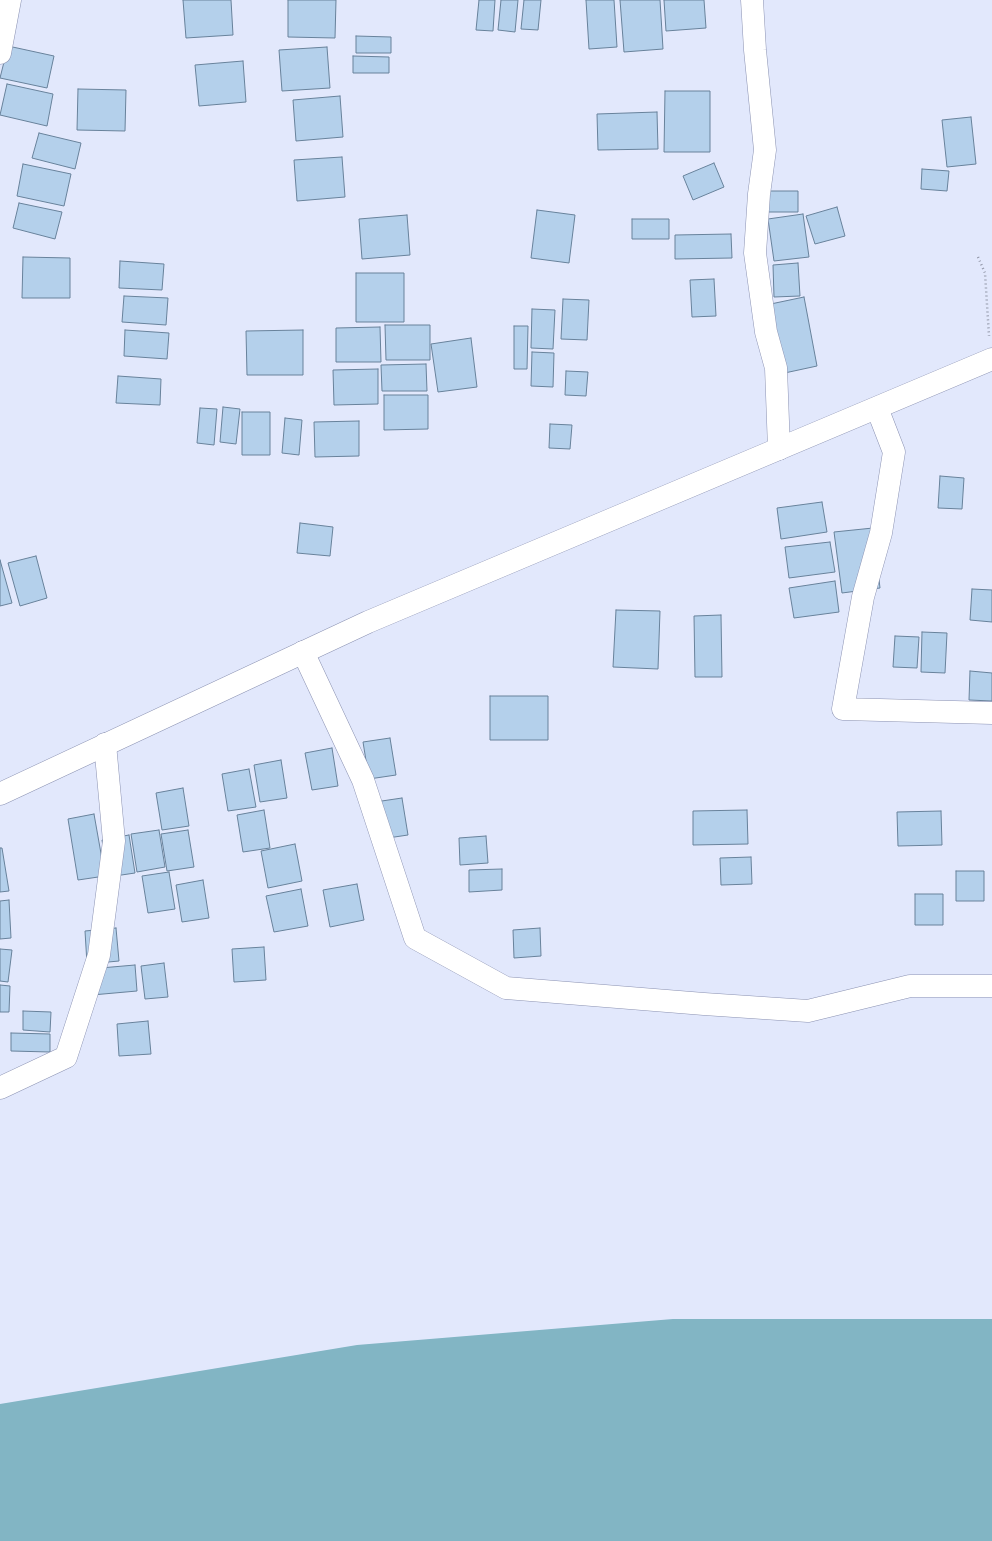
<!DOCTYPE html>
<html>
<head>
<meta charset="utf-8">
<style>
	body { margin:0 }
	canvas { display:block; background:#e2e8fc }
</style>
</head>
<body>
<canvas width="992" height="1541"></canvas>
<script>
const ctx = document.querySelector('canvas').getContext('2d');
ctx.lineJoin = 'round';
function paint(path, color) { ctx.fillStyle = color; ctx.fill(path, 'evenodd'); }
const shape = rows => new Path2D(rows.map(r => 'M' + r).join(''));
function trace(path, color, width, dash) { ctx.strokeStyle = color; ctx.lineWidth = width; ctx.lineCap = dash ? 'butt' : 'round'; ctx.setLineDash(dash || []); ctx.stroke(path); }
paint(shape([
	[673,1319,992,1319,992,1541,0,1541,0,1404,357,1345]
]), '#82b5c4');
const building = shape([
	[183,0,231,0,233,35,186,38,183,0],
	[288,0,336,0,335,38,288,37,288,0],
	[479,0,495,0,493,31,476,30,479,0],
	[501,0,518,0,515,32,498,30,501,0],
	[524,0,541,0,538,30,521,29,524,0],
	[586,0,614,0,617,47,589,49,586,0],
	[620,0,660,0,663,49,624,52,620,0],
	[664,0,704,0,706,28,666,31,664,0],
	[356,36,391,37,391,53,356,53,356,36],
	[8,46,54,56,47,88,0,78,8,46],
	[327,47,330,88,282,91,279,50,327,47],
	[353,56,389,57,389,73,353,73,353,56],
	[243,61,246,102,199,106,195,65,243,61],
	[7,84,53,94,47,126,0,115,7,84],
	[78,89,126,90,125,131,77,130,78,89],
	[665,91,710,91,710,152,664,152,665,91],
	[340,96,343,137,296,141,293,100,340,96],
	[657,112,658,149,598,150,597,114,657,112],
	[971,117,976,164,947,167,942,120,971,117],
	[39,133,81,143,75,169,32,158,39,133],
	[342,157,345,197,297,201,294,160,342,157],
	[714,163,724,187,693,200,683,176,714,163],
	[23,164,71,174,64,206,17,196,23,164],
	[922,169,949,171,947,191,921,189,922,169],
	[764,191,798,191,798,212,764,212,764,191],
	[19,203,62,212,55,239,13,228,19,203],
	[837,207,845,236,815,244,806,216,837,207],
	[537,210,575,215,569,263,531,258,537,210],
	[803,214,809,257,774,261,768,219,803,214],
	[407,215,410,255,362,259,359,219,407,215],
	[632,219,669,219,669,239,632,239,632,219],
	[731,234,732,258,675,259,675,235,731,234],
	[23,257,70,258,70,298,22,298,23,257],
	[120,261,164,264,162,290,119,288,120,261],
	[798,263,800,296,774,297,773,265,798,263],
	[356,273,404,273,404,322,356,322,356,273],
	[714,279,716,316,692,317,690,280,714,279],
	[124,296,168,298,166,325,122,322,124,296],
	[804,297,817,366,780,374,766,305,804,297],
	[563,299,589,300,587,340,561,339,563,299],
	[532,309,555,310,553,349,531,348,532,309],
	[385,325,430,325,430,360,386,360,385,325],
	[514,326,528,326,527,369,514,369,514,326],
	[380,327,381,362,336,362,336,328,380,327],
	[125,330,169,333,167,359,124,356,125,330],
	[303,330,303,375,247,375,246,331,303,330],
	[471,338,477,387,438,392,431,344,471,338],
	[532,352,554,353,553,387,531,386,532,352],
	[426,364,427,391,382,391,381,365,426,364],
	[378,369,378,404,334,405,333,370,378,369],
	[566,371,588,372,586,396,565,395,566,371],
	[118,376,161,379,160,405,116,403,118,376],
	[384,395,428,395,428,429,384,430,384,395],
	[223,407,240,409,236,444,220,442,223,407],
	[200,408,217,409,214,445,197,443,200,408],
	[242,412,270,412,270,455,242,455,242,412],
	[285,418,302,420,299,455,282,453,285,418],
	[359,421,359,456,315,457,314,422,359,421],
	[550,424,572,425,570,449,549,448,550,424],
	[940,476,964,478,962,509,938,508,940,476],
	[822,502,827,532,781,539,777,508,822,502],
	[300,523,333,527,330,556,297,553,300,523],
	[873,528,880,588,842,593,834,532,873,528],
	[830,542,835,572,789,578,785,547,830,542],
	[36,556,47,598,20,606,8,563,36,556],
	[0,560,12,603,0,606,0,560],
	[835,581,839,612,794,618,789,588,835,581],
	[972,589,992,590,992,622,970,620,972,589],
	[616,610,660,611,658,669,613,667,616,610],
	[721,615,722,677,695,677,694,616,721,615],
	[922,632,947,633,945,673,921,672,922,632],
	[895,636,919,637,917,668,893,667,895,636],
	[970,671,992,673,992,701,969,700,970,671],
	[490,696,548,696,548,740,490,740,490,696],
	[390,738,396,775,369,779,363,742,390,738],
	[332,748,338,786,312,790,305,753,332,748],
	[281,760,287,798,260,802,254,765,281,760],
	[249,769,256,807,228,811,222,774,249,769],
	[183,788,189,826,162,830,156,793,183,788],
	[402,798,408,835,381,839,375,802,402,798],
	[264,810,270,848,243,852,237,815,264,810],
	[747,810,748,844,693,845,693,811,747,810],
	[941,811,942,845,898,846,897,812,941,811],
	[94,814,105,876,78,880,68,819,94,814],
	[159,830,165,867,137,872,131,834,159,830],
	[188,830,194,867,167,871,161,834,188,830],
	[129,835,135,873,108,877,102,840,129,835],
	[486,836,488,863,460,865,459,838,486,836],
	[295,844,302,881,268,888,261,851,295,844],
	[0,848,2,848,9,891,0,892,0,848],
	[751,857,752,884,721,885,720,858,751,857],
	[502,869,502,890,469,892,469,870,502,869],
	[956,871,984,871,984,901,956,901,956,871],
	[169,872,175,909,148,913,142,876,169,872],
	[203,880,209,918,182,922,176,885,203,880],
	[357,884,364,920,330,927,323,890,357,884],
	[301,889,308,926,274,932,266,896,301,889],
	[915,894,943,894,943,925,915,925,915,894],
	[9,900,11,938,0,939,0,901,9,900],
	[116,928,119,961,87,964,85,931,116,928],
	[540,928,541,956,514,958,513,930,540,928],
	[264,947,266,980,234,982,232,949,264,947],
	[0,949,12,950,8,982,0,981,0,949],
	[164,963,168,997,145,999,141,966,164,963],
	[135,965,137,991,92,995,89,969,135,965],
	[0,985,10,986,9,1012,0,1012,0,985],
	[23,1011,51,1012,50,1032,23,1030,23,1011],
	[148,1021,151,1054,119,1056,117,1024,148,1021],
	[11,1033,50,1034,50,1052,11,1051,11,1033]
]);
paint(building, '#b4d0eb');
trace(building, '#68829b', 1);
const street = shape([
	[752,0,755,50,765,150,759,194,755,253,766,332,776,368,779,449],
	[0,53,10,0],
	[877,408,894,452,881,533,863,597,843,709,992,713],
	[303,652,363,780,415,938,506,988,704,1004,808,1011,910,986,992,986],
	[0,1088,66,1057,99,955,114,841,105,744]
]);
const secondary = shape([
	[0,794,368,622,992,359]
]);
trace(street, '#8b92b2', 23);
trace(secondary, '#8b92b2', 23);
trace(shape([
	[978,257,985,273,989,336]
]), '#9499aa', 2.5, [1, 3]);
trace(street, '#fff', 22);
trace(secondary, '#fff', 22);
</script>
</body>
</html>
